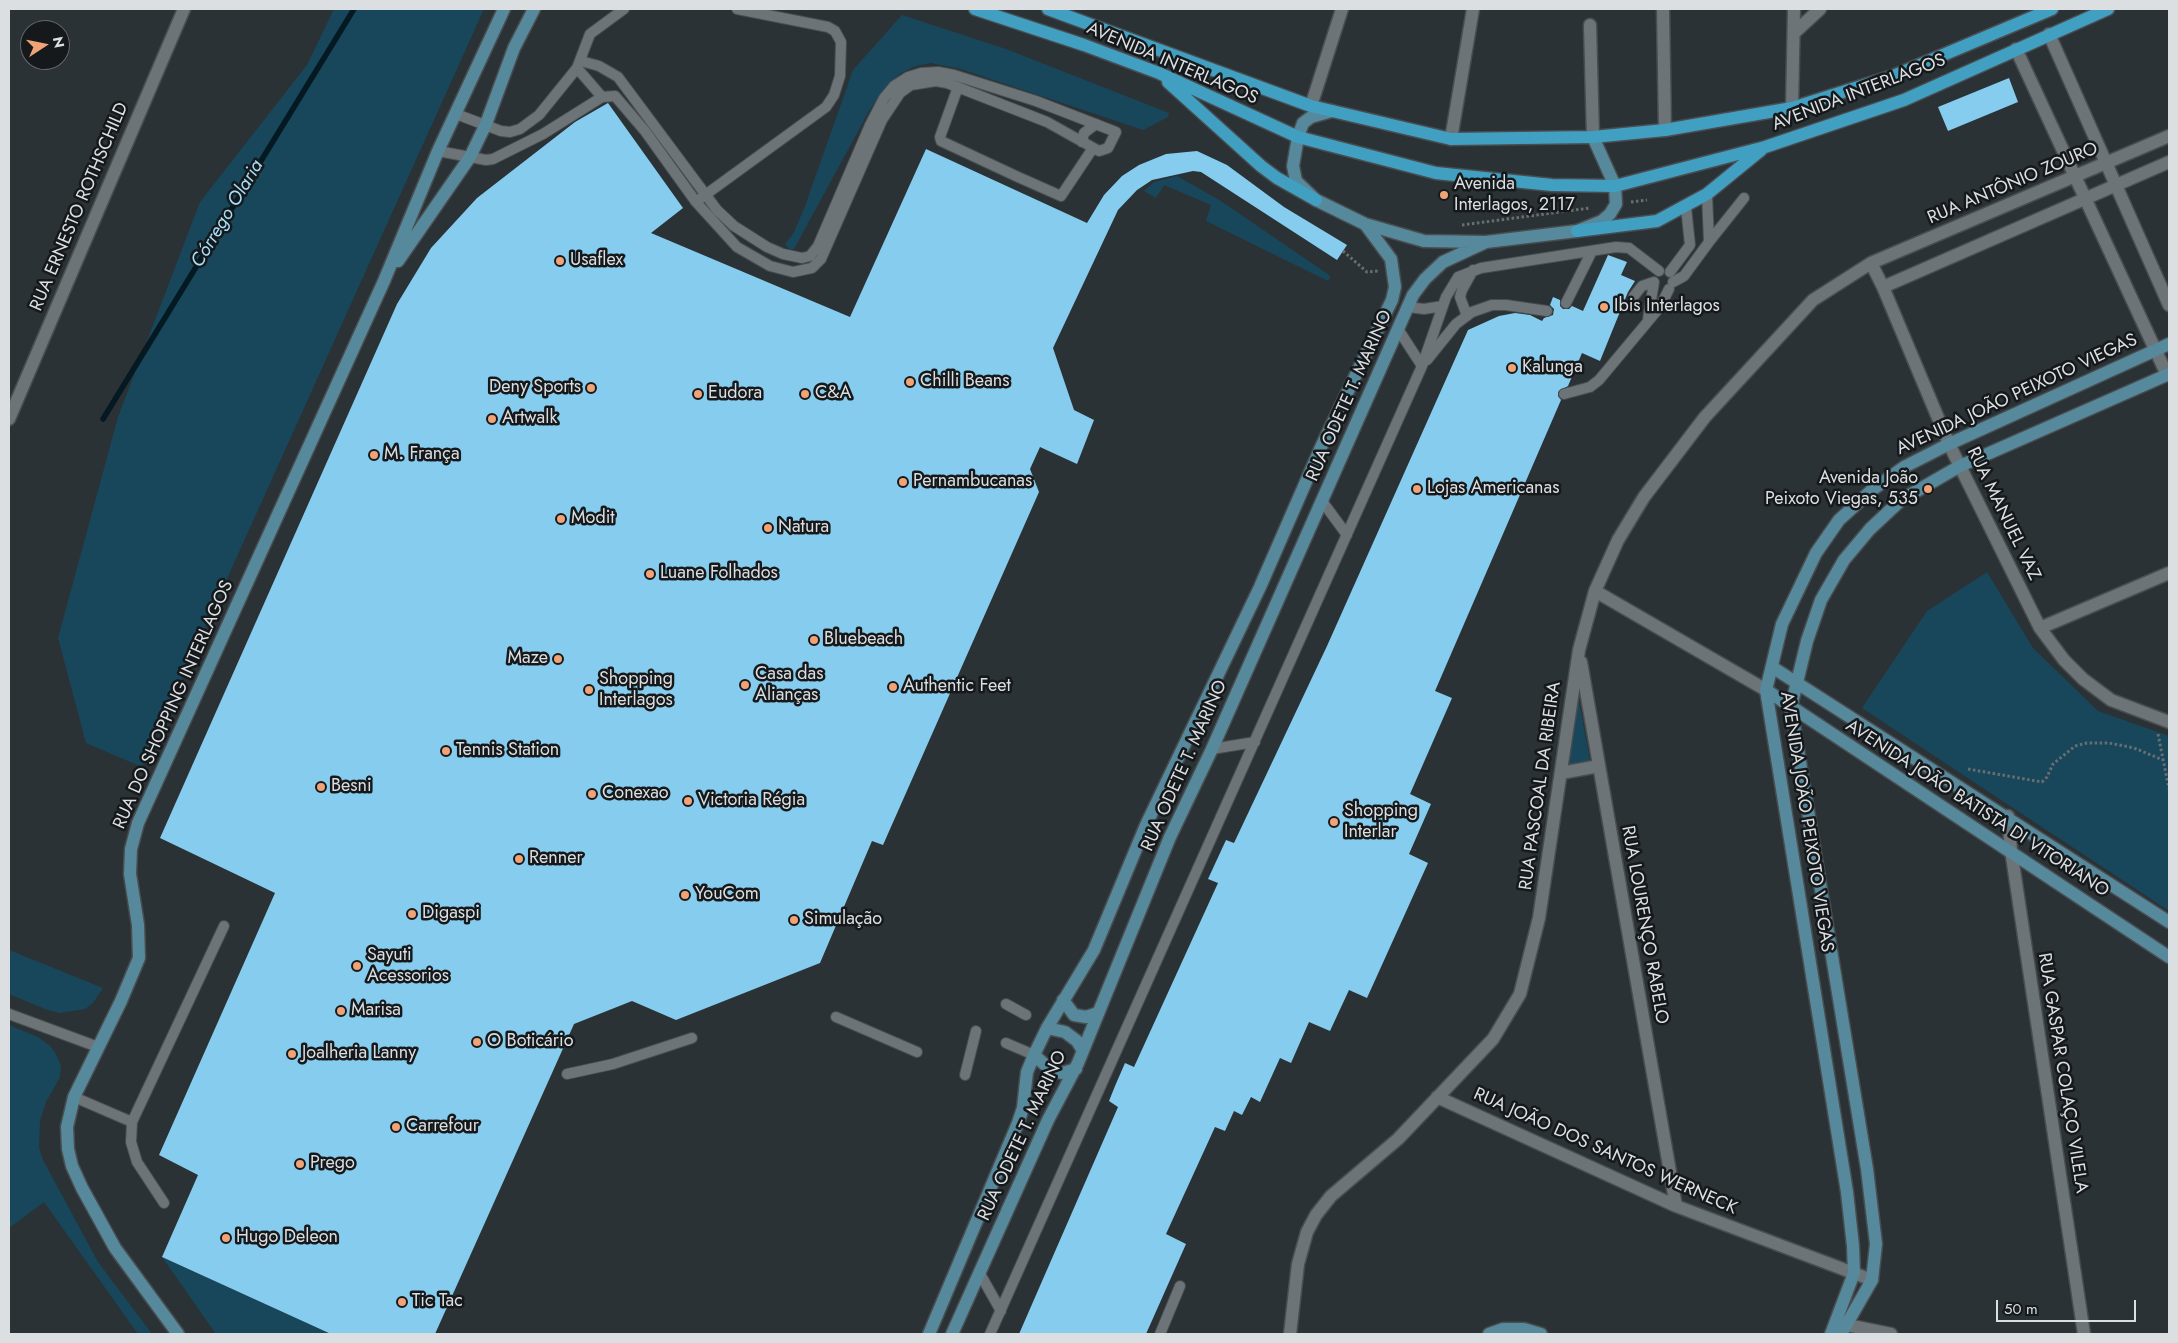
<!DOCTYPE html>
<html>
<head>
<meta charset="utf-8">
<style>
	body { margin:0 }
	#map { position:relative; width:2178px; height:1343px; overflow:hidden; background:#2b3235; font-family:Jost,sans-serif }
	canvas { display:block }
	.frame { position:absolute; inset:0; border:10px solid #dbdfe1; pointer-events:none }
	.north { position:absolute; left:20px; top:20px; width:50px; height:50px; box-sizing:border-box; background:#16191b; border:1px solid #65686a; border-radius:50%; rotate:79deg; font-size:14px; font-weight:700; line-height:20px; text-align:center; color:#dbdfe1 }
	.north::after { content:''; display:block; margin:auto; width:18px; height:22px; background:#efa377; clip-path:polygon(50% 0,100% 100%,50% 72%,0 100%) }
	.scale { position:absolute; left:1996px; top:1300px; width:140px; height:22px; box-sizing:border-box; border:2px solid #dbdfe1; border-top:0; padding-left:6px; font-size:15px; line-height:18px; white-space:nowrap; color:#dbdfe1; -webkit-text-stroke:4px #16191b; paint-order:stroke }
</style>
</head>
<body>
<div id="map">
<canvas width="2178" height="1343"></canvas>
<div class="frame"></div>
<div class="north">N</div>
<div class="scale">50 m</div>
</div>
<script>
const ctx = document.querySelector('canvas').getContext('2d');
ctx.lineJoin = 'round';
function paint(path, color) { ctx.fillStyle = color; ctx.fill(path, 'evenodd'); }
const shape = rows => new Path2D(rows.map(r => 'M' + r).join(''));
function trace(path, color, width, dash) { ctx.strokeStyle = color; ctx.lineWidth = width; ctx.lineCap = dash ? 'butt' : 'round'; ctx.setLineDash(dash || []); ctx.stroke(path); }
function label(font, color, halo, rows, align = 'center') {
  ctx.font = font + ' Jost,sans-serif'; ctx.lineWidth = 5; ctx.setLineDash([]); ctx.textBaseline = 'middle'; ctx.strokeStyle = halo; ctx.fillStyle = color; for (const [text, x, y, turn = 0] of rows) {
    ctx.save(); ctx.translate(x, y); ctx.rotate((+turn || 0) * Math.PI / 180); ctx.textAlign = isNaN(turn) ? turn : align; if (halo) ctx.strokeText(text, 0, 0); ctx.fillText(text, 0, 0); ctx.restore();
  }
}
paint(shape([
	[334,9,484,9,142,767,86,743,58,638,118,417,200,202,307,65],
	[902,15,1006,49,1169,113,1168,117,1143,130,961,69,931,63,916,66,901,73,886,87,869,111,794,249,790,250,785,244,793,234,804,209,853,70],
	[1177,176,1221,201,1329,275,1330,278,1328,281,1206,221,1211,205,1164,185,1156,198,1144,191,1154,182],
	[1987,572,2033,648,2098,711,2169,736,2169,911,1862,708,1927,611],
	[1578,696,1591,766,1567,769],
	[9,950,103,988,93,1003,85,1009,59,1013,45,1009,9,994],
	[9,1025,38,1037,50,1046,56,1054,61,1066,60,1077,46,1102,40,1121,39,1148,43,1160,98,1262,152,1334,138,1334,44,1202,9,1228],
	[162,1257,331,1334,216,1334]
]), '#18475b');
trace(shape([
	[103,419,354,9]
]), '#041922', 5.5);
paint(shape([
	[2009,78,2018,102,1948,131,1938,107],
	[608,103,683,208,651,233,850,317,926,149,1087,223,1104,195,1122,176,1139,165,1166,154,1197,151,1227,165,1284,207,1347,245,1337,260,1201,172,1193,171,1152,180,1137,190,1118,210,1053,348,1074,410,1094,420,1077,464,1040,447,1030,469,1039,492,883,845,872,841,820,963,676,1020,632,1001,574,1024,435,1334,331,1334,162,1257,198,1175,159,1155,275,893,160,838,397,304,431,248,477,198,575,122],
	[1608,255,1627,262,1621,275,1635,281,1628,292,1600,361,1582,353,1568,386,1558,392,1558,396,1561,400,1435,691,1452,698,1410,794,1431,804,1409,854,1428,863,1367,998,1349,990,1330,1031,1309,1022,1291,1063,1280,1058,1260,1102,1251,1097,1242,1115,1234,1111,1225,1131,1215,1127,1166,1234,1186,1244,1146,1334,1019,1334,1118,1107,1109,1101,1115,1086,1125,1063,1134,1067,1218,883,1208,879,1226,840,1234,843,1327,646,1468,330,1499,316,1515,313,1530,315,1542,321,1544,318,1553,315,1554,309,1550,305,1553,297,1560,300,1560,306,1563,309,1569,309,1572,306,1583,311]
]), '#86ccee');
const lane = shape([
	[577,68,602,97],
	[958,87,940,137,941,141,1018,177,1061,196,1093,148],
	[456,114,501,131,510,132,520,129,539,115,577,68,590,34,624,9],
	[1082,142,1084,133,1096,124],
	[438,151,486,160,493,159,543,134,602,97,615,96,645,131,696,202,737,247,770,266,793,272,812,268,821,259,882,120,900,93,911,85,936,81,947,83,1047,122,1099,151,1108,148,1116,132,1036,101,954,75,938,72,921,73,908,77,894,86,884,98,870,125,818,246,810,256,802,258,783,254,767,247,734,226,717,210,618,77,599,66,581,61],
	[701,198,826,107,834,95,840,76,841,42,835,31,828,27,737,9],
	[1709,242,1744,198],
	[1670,272,1690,245,1686,207],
	[1673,282,1684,276,1709,242,1707,194],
	[1634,296,1642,286,1654,282,1648,319],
	[1566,303,1592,251],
	[1408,307,1424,309,1443,306],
	[1467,316,1460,297,1462,290,1473,270],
	[1398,329,1422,366],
	[1427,360,1456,324,1472,312,1492,305,1506,305,1547,311],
	[1564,394,1590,387,1599,380,1660,307,1669,289],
	[1322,501,1347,535],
	[1212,749,1255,742],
	[1006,1004,1026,1015],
	[9,1014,98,1047],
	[836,1017,917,1052],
	[1006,1043,1034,1055],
	[567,1074,613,1064,692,1038],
	[965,1075,976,1031],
	[74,1097,132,1122],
	[164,1203,137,1162,131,1142,132,1122,224,926],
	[979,1272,1001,1311],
	[990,1334,1422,366,1446,297,1458,277,1481,268,1616,247,1629,248,1659,271],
	[1160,1334,1180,1286]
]);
const street = shape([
	[1663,9,1665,130],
	[1590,25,1593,137],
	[1794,33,1820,9],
	[2049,34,2169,305],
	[2016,49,2167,375],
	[1311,106,1342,9],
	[1792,108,1794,9],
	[1451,139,1473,9],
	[1871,263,1883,287,1949,444,2040,628,2064,660,2083,679,2111,700,2169,722],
	[1883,287,2169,162],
	[9,419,184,9],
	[1595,591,1766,690],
	[2040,628,2169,573],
	[1581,662,1676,1206],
	[1561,773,1599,766],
	[2008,816,2011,850,2084,1334],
	[1437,1097,1676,1206,1872,1280],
	[1847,1325,1891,1334],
	[1290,1334,1298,1264,1307,1232,1316,1215,1331,1196,1398,1139,1493,1039,1520,994,1539,918,1579,650,1595,591,1618,540,1644,497,1705,417,1813,300,1871,263,2169,136]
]);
const secondary = shape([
	[1332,111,1311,117,1303,123,1298,137,1293,166,1296,181,1316,200,1365,224,1424,241,1486,242,1577,231,1602,221,1610,214,1616,204,1615,186,1593,137],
	[398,261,470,157,486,124,514,48,534,9],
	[1772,667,2169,922],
	[1766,690,2169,957],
	[1063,1000,1074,1015,1086,1017,1098,1013],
	[1047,1028,1065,1032,1077,1041,1083,1051],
	[1034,1055,1052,1071,1063,1073,1076,1069],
	[178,1334,115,1248,82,1188,72,1166,68,1149,67,1127,74,1097,121,1001,139,958,138,925,130,874,131,849,138,823,384,281,438,151,504,9],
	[929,1334,1018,1123,1023,1108,1027,1072,1034,1055,1047,1028,1094,950,1146,825,1260,587,1322,445,1392,300,1395,287,1391,259,1365,224],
	[952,1334,1048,1120,1078,1063,1170,837,1212,749,1413,295,1425,279,1443,262,1486,242],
	[1489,1334,1503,1329,1524,1329,1541,1334],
	[1831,1334,1854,1273,1853,1246,1847,1192,1766,690,1782,624,1816,553,1839,520,1872,490,1904,467,1949,444,2169,344],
	[1841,1334,1872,1280,1876,1244,1867,1169,1791,707,1807,641,1821,600,1844,560,1870,529,1901,500,1960,466,2169,374]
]);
const primary = shape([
	[975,9,1084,45,1159,73,1298,137,1436,173,1552,185,1615,186,1765,147,1904,100,2108,9],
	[1048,9,1311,106,1451,139,1593,137,1665,130,1792,108,1893,76,2052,9],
	[1168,82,1261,166,1277,178,1316,200],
	[1577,231,1657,221,1707,194,1761,150]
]);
trace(lane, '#484d50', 12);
trace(street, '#484d50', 15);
trace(secondary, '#484d50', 15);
trace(primary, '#484d50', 15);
trace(shape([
	[1631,202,1647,200],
	[1462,225,1590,208],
	[1343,251,1367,272,1378,271],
	[2158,734,2169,789],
	[1968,769,2042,782,2047,777,2053,764,2075,746,2087,743,2109,743,2134,748,2163,760]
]), '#686e71', 3, [2.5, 2.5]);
trace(lane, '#6c7477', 10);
trace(street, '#6c7477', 12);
trace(secondary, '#57899c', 12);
trace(primary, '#419fc2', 12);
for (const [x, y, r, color] of [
	[1444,195,5,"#efa377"],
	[560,261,5,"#efa377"],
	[1604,307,5,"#efa377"],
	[1512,368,5,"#efa377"],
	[910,382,5,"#efa377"],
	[591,388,5,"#efa377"],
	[698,394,5,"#efa377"],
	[805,394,5,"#efa377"],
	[492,419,5,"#efa377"],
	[374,455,5,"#efa377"],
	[903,482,5,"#efa377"],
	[1417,489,5,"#efa377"],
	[1928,489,5,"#efa377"],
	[561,519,5,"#efa377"],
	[768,528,5,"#efa377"],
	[650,574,5,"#efa377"],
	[814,640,5,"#efa377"],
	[558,659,5,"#efa377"],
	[745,685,5,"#efa377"],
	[893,687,5,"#efa377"],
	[589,690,5,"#efa377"],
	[446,751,5,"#efa377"],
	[321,787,5,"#efa377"],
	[592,794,5,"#efa377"],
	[688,801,5,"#efa377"],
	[1334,822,5,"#efa377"],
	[519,859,5,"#efa377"],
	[685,895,5,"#efa377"],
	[412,914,5,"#efa377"],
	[794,920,5,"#efa377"],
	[357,966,5,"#efa377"],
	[341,1011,5,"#efa377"],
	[477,1042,5,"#efa377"],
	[292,1054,5,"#efa377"],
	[396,1127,5,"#efa377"],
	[300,1164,5,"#efa377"],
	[226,1238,5,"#efa377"],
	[402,1302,5,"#efa377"]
]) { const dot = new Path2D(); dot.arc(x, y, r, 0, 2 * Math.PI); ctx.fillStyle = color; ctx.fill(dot); trace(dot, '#16191b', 2); }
label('18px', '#dbdfe1', '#16191b', [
	["AVENIDA INTERLAGOS",1172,64,23],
	["AVENIDA INTERLAGOS",1859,93,-21],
	["RUA ANTÔNIO ZOURO",2013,184,-23],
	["RUA ERNESTO ROTHSCHILD",80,207,-67],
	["AVENIDA JOÃO PEIXOTO VIEGAS",2017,395,-25],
	["RUA ODETE T. MARINO",1350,396,-66],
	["RUA MANUEL VAZ",2003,514,64],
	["RUA DO SHOPPING INTERLAGOS",174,705,-66],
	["RUA ODETE T. MARINO",1185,766,-66],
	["RUA PASCOAL DA RIBEIRA",1541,786,-82],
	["AVENIDA JOÃO BATISTA DI VITORIANO",1977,809,33],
	["AVENIDA JOÃO PEIXOTO VIEGAS",1806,822,81],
	["RUA LOURENÇO RABELO",1644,925,80],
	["RUA GASPAR COLAÇO VILELA",2062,1073,81],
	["RUA ODETE T. MARINO",1023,1136,-65],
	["RUA JOÃO DOS SANTOS WERNECK",1605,1152,24]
]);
label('18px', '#dbdfe1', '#16191b', [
	["Avenida",1454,185],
	["Interlagos, 2117",1454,206],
	["Usaflex",570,261],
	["Ibis Interlagos",1614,307],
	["Kalunga",1522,368],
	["Chilli Beans",920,382],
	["Deny Sports",581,388,"right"],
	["Eudora",708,394],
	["C&A",815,394],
	["Artwalk",502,419],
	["M. França",384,455],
	["Avenida João",1918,479,"right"],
	["Peixoto Viegas, 535",1918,500,"right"],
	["Pernambucanas",913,482],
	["Lojas Americanas",1427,489],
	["Modit",571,519],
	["Natura",778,528],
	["Luane Folhados",660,574],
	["Bluebeach",824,640],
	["Maze",548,659,"right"],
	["Casa das",755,675],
	["Alianças",755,696],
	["Shopping",599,680],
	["Interlagos",599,701],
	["Authentic Feet",903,687],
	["Tennis Station",456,751],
	["Besni",331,787],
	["Conexao",602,794],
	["Victoria Régia",698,801],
	["Shopping",1344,812],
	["Interlar",1344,833],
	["Renner",529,859],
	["YouCom",695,895],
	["Digaspi",422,914],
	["Simulação",804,920],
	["Sayuti",367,956],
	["Acessorios",367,977],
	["Marisa",351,1011],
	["O Boticário",487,1042],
	["Joalheria Lanny",302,1054],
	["Carrefour",406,1127],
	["Prego",310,1164],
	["Hugo Deleon",236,1238],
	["Tic Tac",412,1302]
], 'left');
label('italic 19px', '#a7dffb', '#16191b', [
	["Córrego Olaria",228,214,-59]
]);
</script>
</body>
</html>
